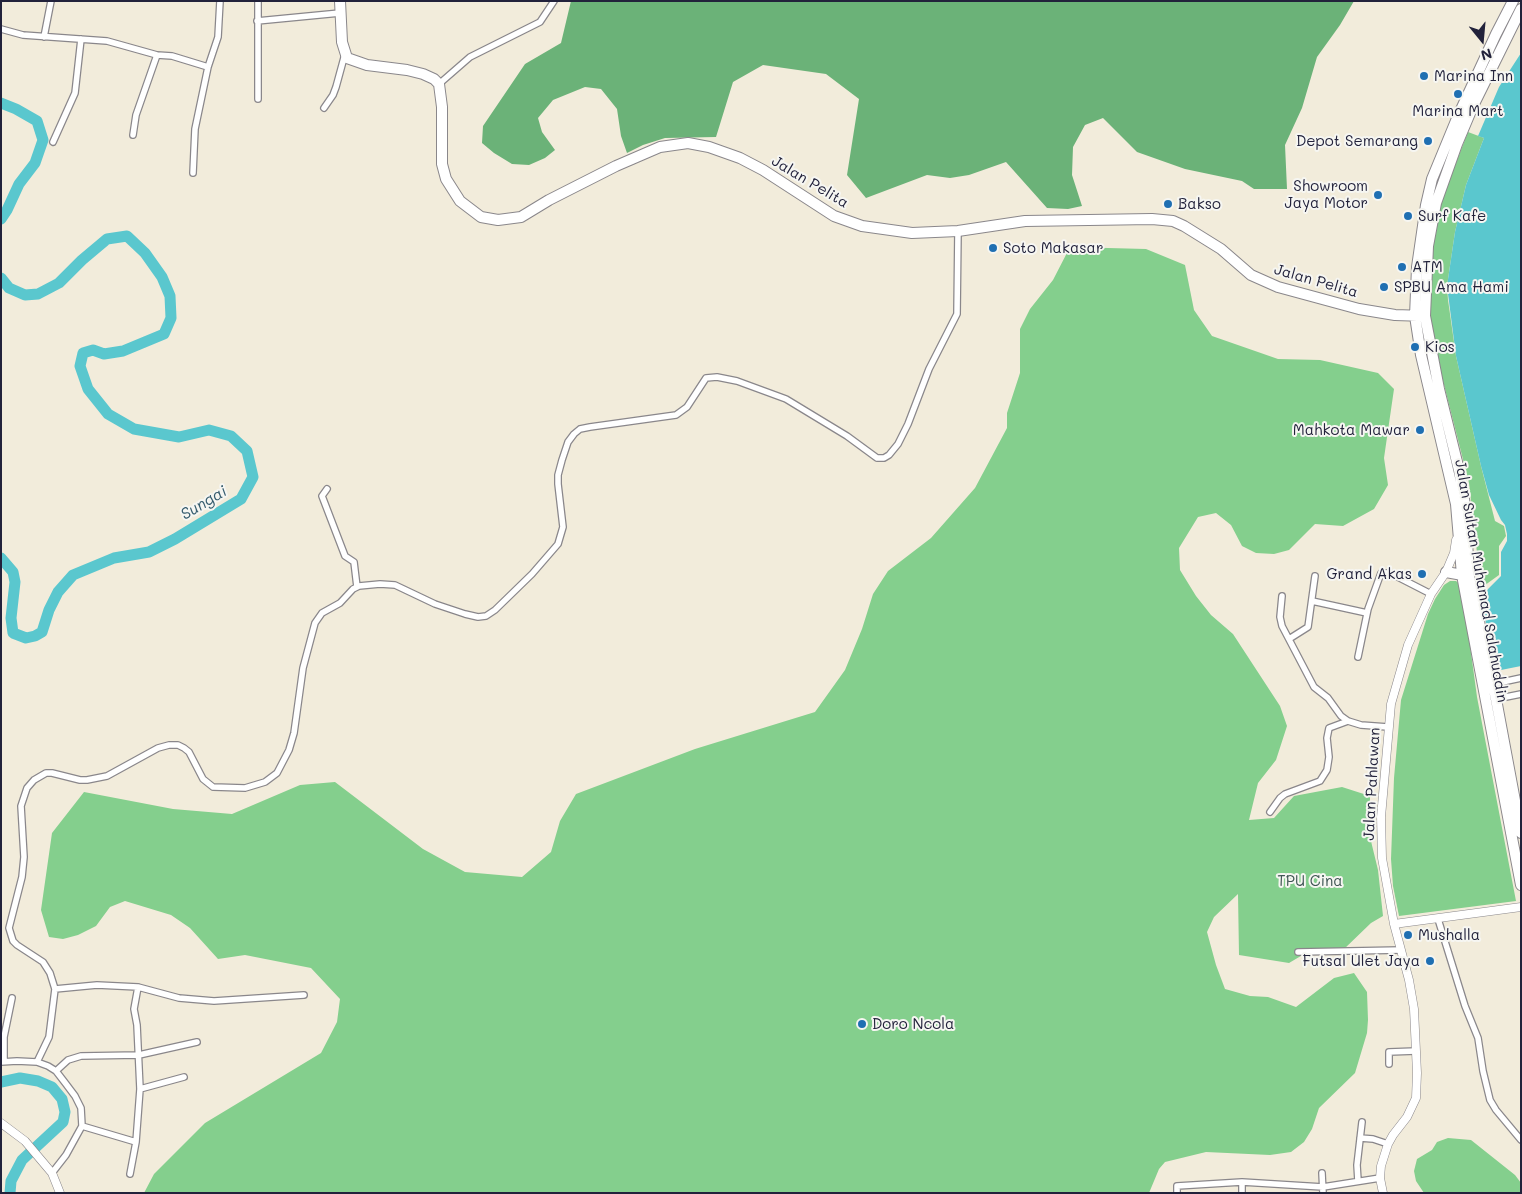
<!DOCTYPE html>
<html>
<head>
<meta charset="utf-8">
<style>
	body { margin:0 }
	#map { position:relative; width:1522px; height:1194px; overflow:hidden; background:#f2ecdb; font-family:Mali,sans-serif }
	canvas { display:block }
	.frame { position:absolute; inset:0; border:2px solid #22223b; pointer-events:none }
	.north { position:absolute; left:1457px; top:15px; width:50px; height:50px; -webkit-text-stroke:4px #f6f6f2; paint-order:stroke; rotate:163deg; font-size:14px; font-weight:700; line-height:20px; text-align:center; color:#22223b }
	.north::after { content:''; display:block; margin:auto; width:18px; height:22px; background:#22223b; clip-path:polygon(50% 0,100% 100%,50% 72%,0 100%) }
</style>
</head>
<body>
<div id="map">
<canvas width="1522" height="1194"></canvas>
<div class="frame"></div>
<div class="north">N</div>
</div>
<script>
const ctx = document.querySelector('canvas').getContext('2d');
ctx.lineJoin = 'round';
function paint(path, color) { ctx.fillStyle = color; ctx.fill(path, 'evenodd'); }
const shape = rows => new Path2D(rows.map(r => 'M' + r).join(''));
function trace(path, color, width, dash) { ctx.strokeStyle = color; ctx.lineWidth = width; ctx.lineCap = dash ? 'butt' : 'round'; ctx.setLineDash(dash || []); ctx.stroke(path); }
function label(font, color, halo, rows, align = 'center') {
  ctx.font = font + ' Mali,sans-serif'; ctx.lineWidth = 4; ctx.setLineDash([]); ctx.textBaseline = 'middle'; ctx.strokeStyle = halo; ctx.fillStyle = color; for (const [text, x, y, turn = 0] of rows) {
    ctx.save(); ctx.translate(x, y); ctx.rotate((+turn || 0) * Math.PI / 180); ctx.textAlign = isNaN(turn) ? turn : align; if (halo) ctx.strokeText(text, 0, 0); ctx.fillText(text, 0, 0); ctx.restore();
  }
}
paint(shape([
	[1468,132,1484,138,1466,185,1455,232,1447,286,1448,300,1456,356,1481,466,1495,521,1504,526,1506,536,1499,546,1499,575,1481,588,1469,483,1442,377,1434,344,1429,309,1432,245,1436,220,1445,191],
	[1070,247,1146,249,1185,265,1194,310,1212,336,1278,359,1320,360,1378,373,1394,389,1384,458,1388,485,1374,509,1343,526,1315,524,1289,550,1274,554,1256,553,1242,546,1231,525,1216,513,1198,517,1179,548,1180,570,1196,596,1211,615,1233,634,1280,706,1287,726,1276,760,1258,783,1249,820,1274,818,1294,796,1342,787,1370,796,1370,837,1378,870,1383,916,1371,923,1343,950,1311,950,1289,963,1239,955,1238,894,1214,917,1207,932,1216,965,1225,989,1250,996,1268,997,1296,1007,1334,978,1354,973,1367,992,1368,1020,1367,1033,1355,1073,1319,1108,1312,1129,1304,1142,1291,1152,1270,1155,1206,1152,1165,1162,1159,1169,1149,1193,144,1193,154,1174,205,1123,321,1053,337,1022,340,999,311,968,245,955,218,959,190,928,171,915,125,901,110,907,96,926,78,935,63,939,49,937,41,910,52,833,84,792,173,809,232,814,300,785,335,782,423,849,465,872,522,877,551,852,560,821,576,794,695,749,815,712,845,670,862,629,873,594,888,571,931,538,975,488,1007,428,1007,413,1020,373,1020,329,1030,309,1053,280],
	[1450,581,1456,581,1462,586,1477,697,1516,901,1399,916,1393,886,1391,859,1394,778,1401,700,1428,614,1435,599,1444,585],
	[1448,1138,1471,1140,1515,1175,1521,1183,1521,1193,1424,1193,1416,1181,1414,1171,1417,1159,1432,1150,1437,1142]
]), '#84cf8d');
paint(shape([
	[571,1,1354,1,1340,25,1317,57,1302,108,1285,145,1287,189,1254,189,1242,181,1185,169,1137,152,1103,118,1085,125,1073,147,1072,175,1082,206,1068,209,1047,208,1006,162,969,175,950,178,927,175,866,198,847,175,859,99,826,74,763,65,733,82,716,137,665,138,643,145,627,153,621,136,617,109,601,89,585,87,553,100,538,118,542,132,555,150,545,158,529,165,512,164,494,153,482,143,483,126,525,64,561,43]
]), '#6bb278');
paint(shape([
	[1521,53,1521,666,1496,671,1483,609,1483,598,1486,591,1501,576,1501,552,1507,541,1507,534,1505,525,1501,520,1489,495,1481,466,1456,356,1447,286,1455,232,1466,185,1484,138,1478,136,1499,87]
]), '#5ac7ce');
trace(shape([
	[1,103,16,109,37,121,43,140,35,163,19,184,7,210,1,219],
	[1,278,9,288,25,295,38,294,59,283,82,260,107,239,127,236,145,253,162,277,170,296,171,318,164,334,123,351,104,354,93,350,83,353,80,366,88,389,108,414,134,429,179,437,209,430,231,436,247,451,253,477,241,499,175,539,149,552,114,558,73,575,58,592,49,610,42,632,35,636,26,638,13,633,11,618,15,582,13,572,1,558],
	[1,1082,20,1078,38,1081,52,1087,62,1099,65,1112,63,1122,22,1160,11,1181,10,1193]
]), '#5ac7ce', 11);
const street = shape([
	[257,21,340,13],
	[1,29,23,35,107,41,157,55,172,56,208,67,218,37,220,1],
	[44,37,51,1],
	[439,84,470,57,540,22,554,1],
	[258,99,258,1],
	[324,108,333,95,336,87,345,54],
	[133,135,136,115,157,55],
	[53,142,75,93,81,39],
	[193,173,195,129,208,67],
	[327,489,322,496,345,556,354,562,357,587],
	[1282,596,1280,617,1282,626,1314,687,1328,698,1341,716,1348,721,1361,725,1388,727],
	[1312,601,1367,613],
	[1289,639,1308,627,1315,576],
	[1358,657,1368,609,1381,573,1390,573,1431,594],
	[1493,684,1521,678],
	[1496,699,1521,694],
	[1270,812,1280,798,1285,794,1320,781,1327,770,1329,757,1327,738,1329,728,1348,721],
	[1438,919,1465,1006,1478,1038,1483,1071,1490,1100,1496,1110,1521,1140],
	[1298,952,1401,950],
	[138,987,179,998,214,1001,304,995],
	[55,989,97,985,138,987,134,1009,137,1025,140,1089,136,1142,82,1126],
	[4,1061,4,1037,12,998],
	[1,1062,17,1061,37,1062,48,1066,56,1071,66,1084,75,1096,81,1108,82,1126,66,1155,52,1173],
	[37,1062,49,1037,55,989,50,973,43,962,17,945,13,941,9,928,22,877,24,857,21,806,27,788,34,780,46,773,52,773,80,780,87,780,107,776,158,748,169,745,178,745,184,748,189,752,203,779,213,787,245,788,265,782,277,773,289,750,294,733,303,668,315,623,322,613,340,603,353,589,359,586,380,584,395,585,435,604,465,614,478,617,486,616,495,610,532,574,558,544,563,527,558,484,558,475,562,460,568,442,574,434,580,429,590,427,676,415,687,407,706,378,717,377,737,381,786,399,847,436,877,458,884,458,889,455,898,444,908,424,929,369,957,314,958,231],
	[1389,1064,1389,1052,1416,1051],
	[56,1071,68,1060,81,1056,139,1055,197,1042],
	[140,1089,184,1077],
	[1360,1138,1373,1139,1388,1144],
	[1322,1173,1323,1193],
	[130,1174,136,1142],
	[1358,1181,1357,1165,1362,1122],
	[1242,1182,1242,1193],
	[1177,1193,1177,1186,1242,1182,1323,1187,1380,1178]
]);
const secondary = shape([
	[1394,924,1521,907],
	[1,1123,25,1141,52,1173,60,1193],
	[1383,1193,1380,1178,1381,1166,1388,1144,1393,1135,1407,1117,1416,1098,1417,1073,1414,1009,1409,980,1394,924,1382,858,1381,817,1391,704,1408,645,1431,594,1446,572,1454,553,1456,540]
]);
const highway = shape([
	[340,1,342,42,347,58,367,65,407,70,423,74,434,79,439,84,442,107,442,164,446,179,460,201,481,217,498,220,521,217,549,200,616,166,660,147,688,143,709,147,740,158,763,170,834,216,862,226,912,233,958,231,1025,221,1152,219,1173,221,1184,226,1221,249,1251,275,1278,287,1359,309,1395,315,1425,316],
	[1513,1,1496,34,1458,116,1432,179,1426,205,1417,267,1415,316,1421,355,1456,504,1462,575,1521,885],
	[1521,9,1473,106,1457,144,1436,203,1428,246,1425,316,1439,389,1459,470,1465,505,1469,576,1496,699,1521,833],
	[1446,572,1468,576]
]);
trace(street, '#8a878b', 8);
trace(secondary, '#8a878b', 9);
trace(highway, '#8a878b', 12);
trace(street, '#fff', 5.5);
trace(secondary, '#fff', 8);
trace(highway, '#fff', 10);
for (const [x, y, r, color] of [
	[1424,76,5,"#1f6fb2"],
	[1458,94,5,"#1f6fb2"],
	[1428,141,5,"#1f6fb2"],
	[1378,195,5,"#1f6fb2"],
	[1168,204,5,"#1f6fb2"],
	[1408,216,5,"#1f6fb2"],
	[993,248,5,"#1f6fb2"],
	[1402,267,5,"#1f6fb2"],
	[1384,287,5,"#1f6fb2"],
	[1415,347,5,"#1f6fb2"],
	[1420,430,5,"#1f6fb2"],
	[1422,574,5,"#1f6fb2"],
	[1408,935,5,"#1f6fb2"],
	[1430,961,5,"#1f6fb2"],
	[862,1024,5,"#1f6fb2"]
]) { const dot = new Path2D(); dot.arc(x, y, r, 0, 2 * Math.PI); ctx.fillStyle = color; ctx.fill(dot); trace(dot, '#f6f6f2', 2); }
label('15px', '#22223b', '#f6f6f2', [
	["Marina Inn",1434,76],
	["Marina Mart",1458,111,"center"],
	["Depot Semarang",1418,141,"right"],
	["Showroom",1368,186,"right"],
	["Jaya Motor",1368,203,"right"],
	["Bakso",1178,204],
	["Surf Kafe",1418,216],
	["Soto Makasar",1003,248],
	["ATM",1412,267],
	["SPBU Ama Hami",1394,287],
	["Kios",1425,347],
	["Mahkota Mawar",1410,430,"right"],
	["Grand Akas",1412,574,"right"],
	["Mushalla",1418,935],
	["Futsal Ulet Jaya",1420,961,"right"],
	["Doro Ncola",872,1024]
], 'left');
label('15px', '#22223b', '#f6f6f2', [
	["Jalan Pelita",810,182,31],
	["Jalan Pelita",1316,281,16],
	["Jalan Sultan Muhamad Salahuddin",1481,581,80],
	["Jalan Pahlawan",1372,784,-87]
]);
label('15px', '#3f5654', '#f6f6f2', [
	["TPU Cina",1310,881]
]);
label('italic 16px', '#365c6e', '#f6f6f2', [
	["Sungai",204,503,-31]
]);
</script>
</body>
</html>
